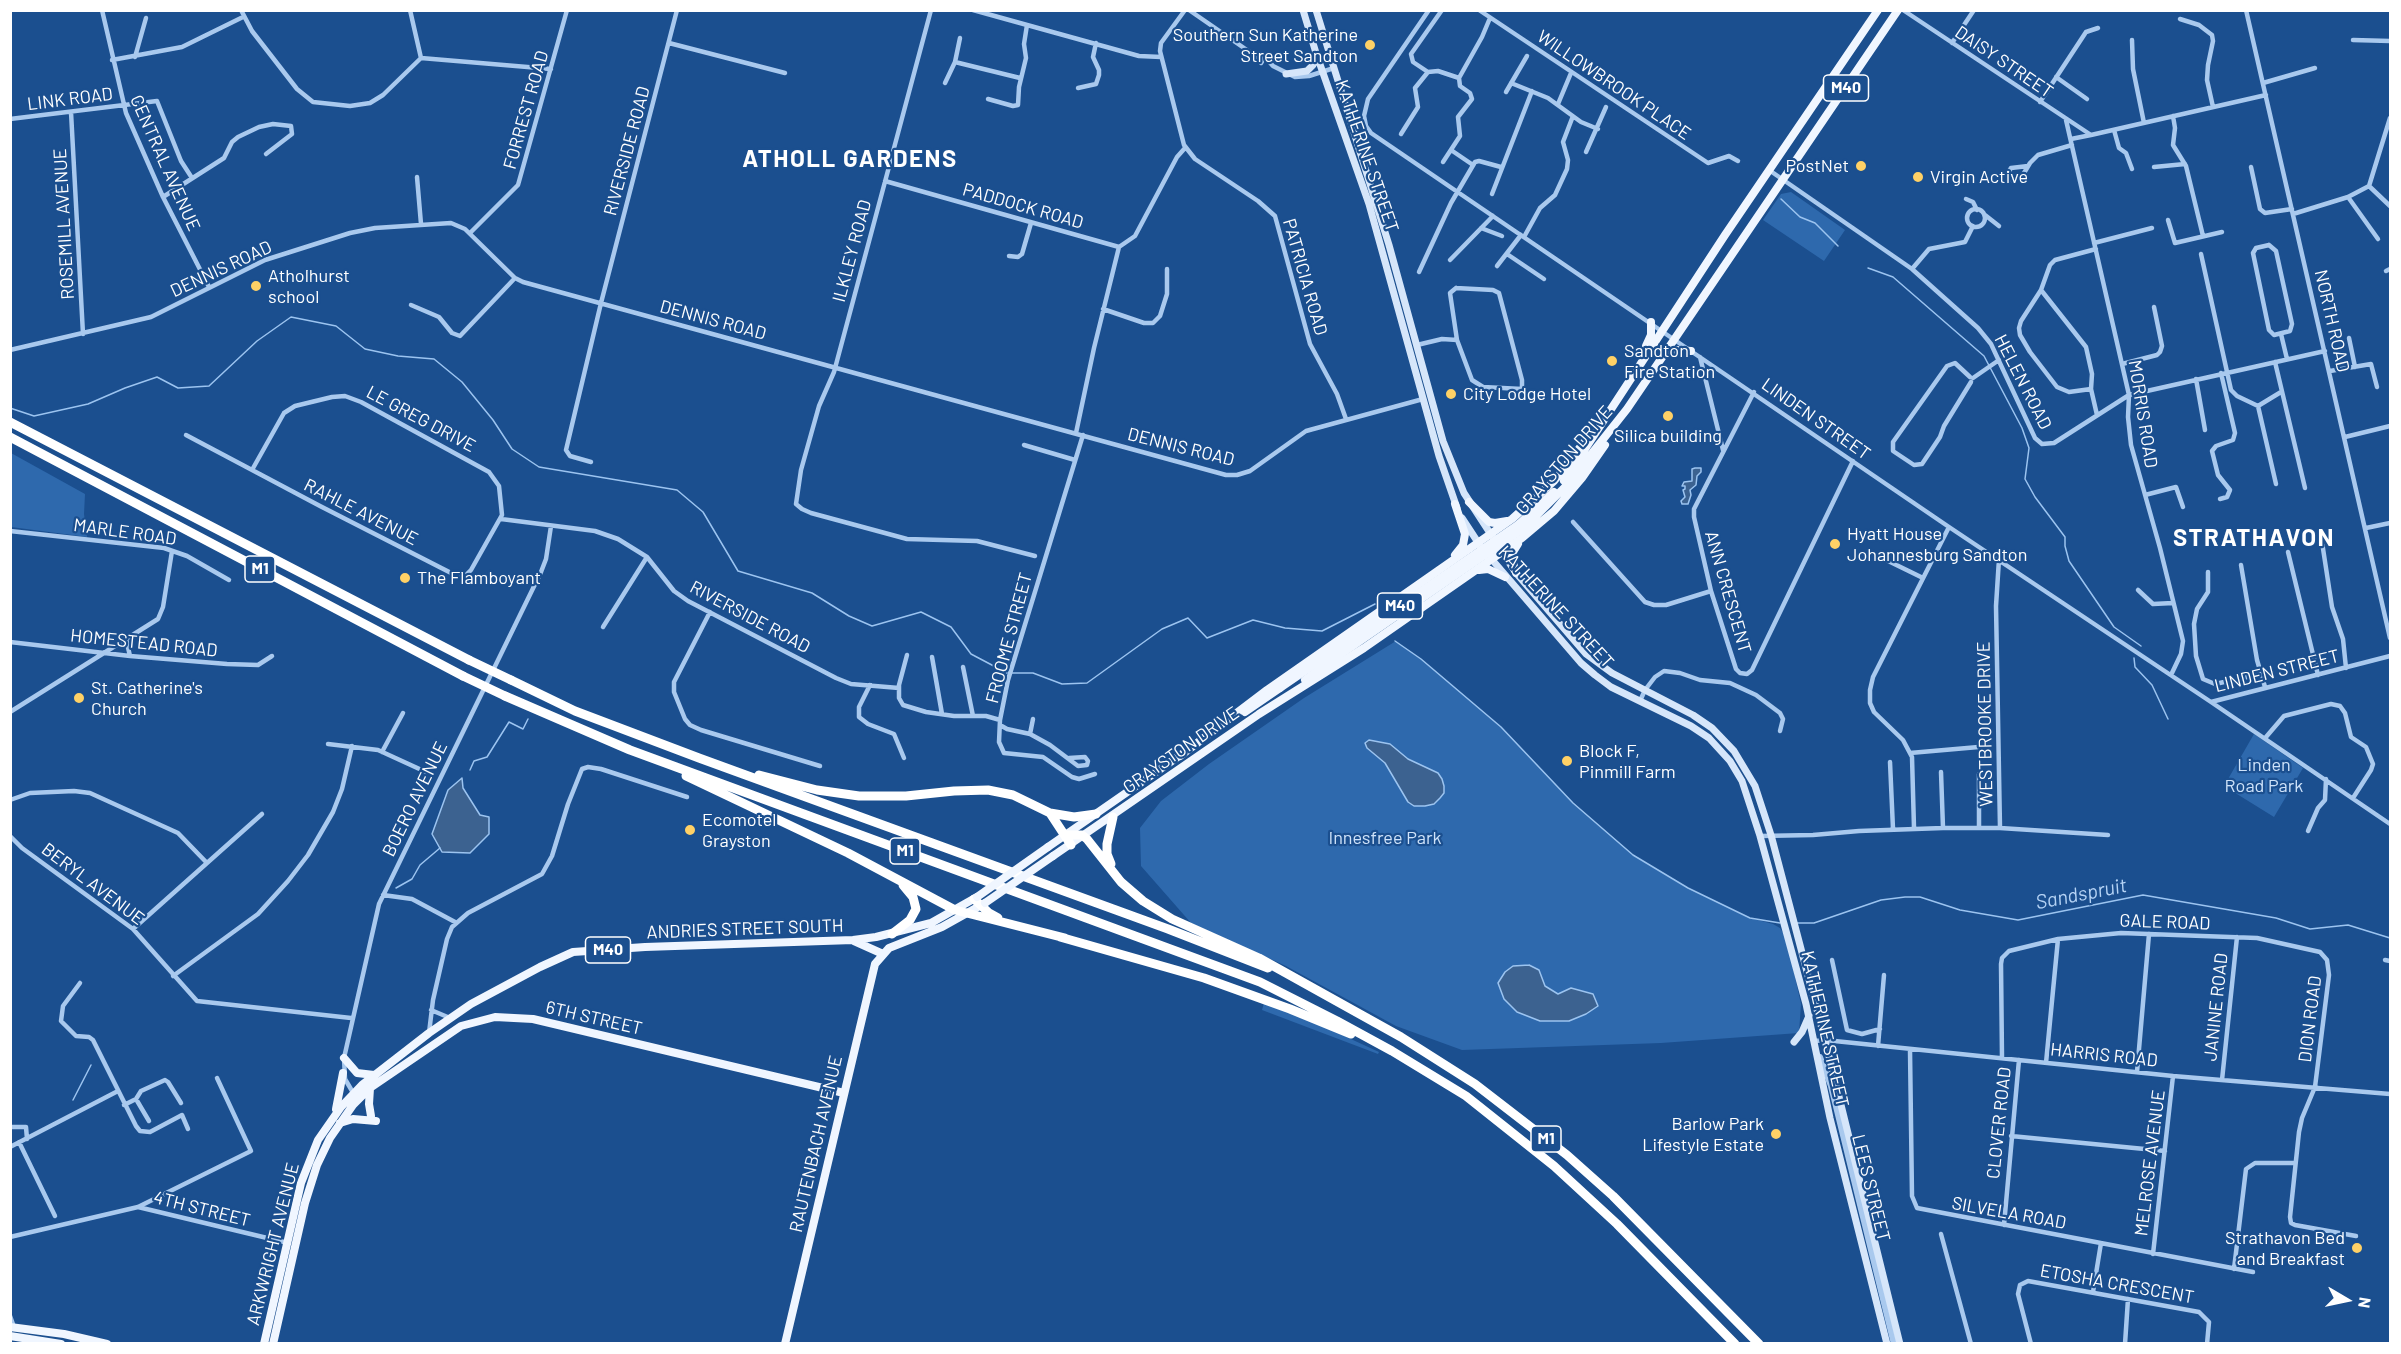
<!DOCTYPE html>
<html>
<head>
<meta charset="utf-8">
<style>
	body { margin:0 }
	#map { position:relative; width:2401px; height:1354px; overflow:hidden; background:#1b4f8f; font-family:Barlow,sans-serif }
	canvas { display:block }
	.frame { position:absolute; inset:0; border:12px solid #fff; pointer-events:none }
	.north { position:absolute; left:2317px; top:1270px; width:60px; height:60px; -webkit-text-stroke:4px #1b4f8f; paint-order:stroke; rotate:99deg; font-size:16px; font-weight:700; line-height:24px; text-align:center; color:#fff }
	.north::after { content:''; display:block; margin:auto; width:21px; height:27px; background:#fff; clip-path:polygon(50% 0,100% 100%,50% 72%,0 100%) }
</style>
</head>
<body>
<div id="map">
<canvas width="2401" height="1354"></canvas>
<div class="frame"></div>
<div class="north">N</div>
</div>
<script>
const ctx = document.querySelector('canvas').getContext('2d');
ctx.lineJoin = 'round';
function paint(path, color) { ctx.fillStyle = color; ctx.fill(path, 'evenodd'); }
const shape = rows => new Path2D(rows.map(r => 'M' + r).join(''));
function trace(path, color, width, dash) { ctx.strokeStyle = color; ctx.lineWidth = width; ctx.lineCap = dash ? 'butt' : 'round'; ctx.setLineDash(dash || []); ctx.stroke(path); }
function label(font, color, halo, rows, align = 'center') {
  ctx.font = font + ' Barlow,sans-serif'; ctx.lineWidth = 4.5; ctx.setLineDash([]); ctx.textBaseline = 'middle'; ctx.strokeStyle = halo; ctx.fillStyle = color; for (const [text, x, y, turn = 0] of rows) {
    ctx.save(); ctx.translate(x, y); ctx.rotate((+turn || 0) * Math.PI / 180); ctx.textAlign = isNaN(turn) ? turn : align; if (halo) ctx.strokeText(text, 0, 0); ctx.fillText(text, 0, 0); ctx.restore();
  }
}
paint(shape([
	[1791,192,1845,230,1824,261,1763,220,1781,194],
	[11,453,85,494,84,514,87,537,11,527],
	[1396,641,1421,659,1501,727,1573,803,1633,855,1688,888,1750,918,1773,924,1780,928,1786,937,1801,1004,1799,1033,1661,1043,1462,1050,1396,1026,1286,966,1191,923,1141,866,1140,828,1161,801,1209,764,1304,698],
	[2254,734,2303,768,2274,817,2224,786],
	[1264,1003,1314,1022,1379,1052,1378,1054,1262,1010]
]), '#2e69ad');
const water = shape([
	[1695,468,1701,468,1701,472,1697,476,1696,485,1690,490,1691,495,1688,504,1682,504,1681,501,1685,497,1683,490,1685,489,1685,486,1682,486,1684,482,1692,481,1692,469,1695,468],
	[1369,740,1390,744,1408,759,1438,773,1442,779,1444,786,1444,793,1440,798,1434,804,1425,806,1414,806,1408,802,1385,763,1367,748,1365,743,1369,740],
	[462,778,463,788,480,815,489,817,489,834,470,853,442,852,432,834,448,790,462,778],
	[1529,965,1539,970,1545,986,1558,994,1571,988,1593,994,1598,1006,1586,1014,1569,1021,1540,1021,1517,1012,1504,999,1498,983,1505,972,1513,966,1529,965]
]);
paint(water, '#3c6290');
trace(water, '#9cc4f0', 1.5);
trace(shape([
	[1781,199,1800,217,1815,223,1838,246],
	[1868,268,1893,277,1984,356,2022,428,2029,448,2025,479,2035,497,2065,537,2065,546,2069,561,2114,627,2141,646],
	[10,408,34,416,88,404,125,388,157,377,178,388,209,386,257,341,291,317,336,326,365,349,398,356,434,359,462,382,493,420,512,449,539,467,677,490,703,512,738,571,812,593,849,616,872,626,921,612,951,627,971,654,1007,673],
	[1395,641,1421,659,1501,727,1573,803,1633,855,1688,888,1750,918,1780,923],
	[2134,658,2135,667,2152,685,2168,719],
	[1012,673,1033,673,1062,684,1087,683,1162,629,1188,618,1207,638,1253,620,1285,628,1322,631,1375,604],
	[470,770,474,761,487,757,509,722,523,729,528,719],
	[396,888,412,879,420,865,440,848],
	[1797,923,1814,923,1881,900,1905,897,1920,897,1960,910,2018,920,2143,895,2276,918,2310,929,2348,925,2390,938],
	[73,1100,91,1065]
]), '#9cc4f0', 1.5);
trace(shape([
	[102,10,126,113,163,197,209,287],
	[241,10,252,31,297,89,313,102,350,106,370,103,383,95,421,58,551,69],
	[410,10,421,58],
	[931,10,834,372,819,406,801,470,796,504,802,509,811,513,907,539,977,541,1035,556],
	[973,10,1139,56,1161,57],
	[1185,10,1161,43,1160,51,1184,145,1195,159,1258,201,1275,216,1310,344,1337,394,1346,419],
	[1189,10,1257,57],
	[1429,10,1368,99,1364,116,1366,126,1371,133,1949,527,2211,702,2390,656],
	[1479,10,1708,163,1729,156,1738,161],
	[1903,10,2091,135,2266,95],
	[2246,10,2390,638],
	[2180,19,2199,25,2212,35,2213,41,2208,65,2207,80,2213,107],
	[2132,40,2133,69,2144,123],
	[2353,40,2390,41],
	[669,43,785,73],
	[1952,43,1974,10],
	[135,57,146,18],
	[1264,58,1261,63,1257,59,1259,55,1263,55,1273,66,1295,77,1309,76,1334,68],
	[112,60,182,47,243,17],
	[955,62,1020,78],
	[1428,72,1413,62,1411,54,1442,10],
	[2056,77,2087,99],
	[945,83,955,62,960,38],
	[1511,83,1548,98,1581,122,1598,129],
	[2263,83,2315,68],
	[1078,88,1096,84,1099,75,1099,70,1093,57,1096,43],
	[1506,92,1527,56],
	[988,99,1013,106,1018,105,1019,87,1026,58,1024,44,1027,25],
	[2040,102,2086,32,2098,28],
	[1558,104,1571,73],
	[71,112,83,334],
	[2173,116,2175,128,2173,145,2186,166,2203,236],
	[10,119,157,101,181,161,192,178],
	[2066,120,2129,395,2128,417,2131,445,2160,548,2183,641,2181,654,2171,675],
	[2114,130,2119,148,2126,153,2132,169],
	[1401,134,1418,107,1415,88,1428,72,1438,71,1459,78],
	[2071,139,2091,135],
	[1451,150,1473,165],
	[1586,152,1606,107],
	[1443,162,1460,136,1458,117,1472,99,1470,93,1460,86,1459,78,1482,37,1490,18],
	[2028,166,2011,168,2008,173,2009,179,2014,181,2020,178,2024,173,2030,163,2038,155,2072,145],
	[2154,167,2185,164],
	[2251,167,2260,209,2265,213,2292,209],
	[1769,170,1912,269,1978,328,1991,344,2035,438,2042,444,2054,443,2129,395,2325,351],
	[417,177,421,224],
	[885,181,1119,247],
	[2369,186,2390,118],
	[1492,194,1532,91],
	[163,197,224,158,232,142,238,137,259,127,273,124,291,126,292,134,266,154],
	[2348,197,2378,239],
	[1966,199,1973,202,1977,210],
	'1967 218a9 9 0 1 1 18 0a9 9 0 1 1-18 0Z',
	[2293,214,2348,197,2369,186,2390,206],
	[1985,215,1999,226],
	[2168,220,2175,243,2222,232],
	[1481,228,1502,236],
	[470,233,518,185,567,10],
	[1524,237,1540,208,1555,195,1567,169,1568,160,1563,142,1573,116],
	[2094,243,2152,228],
	[2269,245,2276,251,2292,324,2290,331,2274,335,2269,330,2253,253,2256,248,2269,245],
	[1507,254,1544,279],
	[2201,254,2231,390,2237,396,2258,406],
	[1009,256,1018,257,1022,254,1031,223],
	[1450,260,1493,216],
	[1497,266,1521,235],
	[1912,269,1929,249,1965,242,1973,226],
	[2386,271,2390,269],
	[1419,272,1451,203,1475,162,1479,161,1501,167],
	[1456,288,1493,290,1499,293,1522,380,1522,389,1483,387,1472,380,1457,340,1450,293,1456,288],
	[2041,290,2086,347,2092,374,2091,389,2097,415],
	[411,305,439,317,452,333,460,336,515,278],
	[1103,309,1144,323,1153,323,1160,316,1167,294,1167,269],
	[2281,334,2287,359],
	[2349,338,2355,367],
	[1417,345,1442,339,1457,340],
	[10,350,151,317,265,260,350,233,375,228,451,223,465,229,515,278,523,282,1226,475,1237,475,1250,471,1306,431,1423,399],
	[1700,357,1723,450],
	[2275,362,2305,488],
	[2122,364,2157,355,2160,352,2162,346,2154,307],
	[2330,371,2371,364,2377,387],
	[1970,377,1955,363,1947,366,1893,442,1893,451,1914,465,1922,464,1940,437,1944,426,1971,382],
	[1973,378,1999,360],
	[2196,379,2205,430],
	[2091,389,2069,392,2057,387,2030,352,2020,335,2019,328,2021,321,2041,290,2050,265,2055,260,2096,249],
	[1754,392,1694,509,1694,517,1711,591,1736,669,1740,673,1747,674,1752,670,1853,461],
	[2258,406,2276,484],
	[2258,406,2281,392],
	[1076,433,1094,348,1119,247,1135,236,1177,157,1185,148],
	[186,435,320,506,457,576,466,575,471,570,502,515,499,486,489,472,361,402,345,396,332,397,295,406,284,413,252,470],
	[1083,435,1008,680,1000,720,999,742,1004,753,1043,757,1072,777,1079,779,1095,774],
	[2345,437,2390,426],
	[1024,445,1075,460],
	[591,462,570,456,566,450,601,303,677,10],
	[2145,495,2176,487,2183,507],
	[2220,499,2227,497,2230,490,2218,475,2212,451,2216,446,2233,440,2235,433,2221,373],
	[501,519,595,531,618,539,647,557,674,591,688,601,836,678,851,684,899,688],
	[1573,522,1645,602,1654,605,1666,605,1711,591],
	[2366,528,2390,523],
	[10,531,164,548,187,556,229,580],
	[2322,542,2332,607,2343,639,2346,668],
	[2288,552,2318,675],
	[1878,556,1923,578],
	[1999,559,1996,606,2000,828],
	[2241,565,2257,660,2265,687],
	[2208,572,2208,592,2197,609,2194,624,2196,656,2203,679,2215,684,2261,674],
	[2138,590,2153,604,2173,603],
	[710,612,674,682,674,692,685,719,690,725,701,730,820,766],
	[603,627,647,557],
	[126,639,130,656],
	[10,642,130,656,227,664,258,665,272,656],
	[907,655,899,685,899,698,903,705,926,712,954,716,986,716,1000,720],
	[932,657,942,714],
	[963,667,973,716],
	[870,685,859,707,859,717,868,724,894,734,904,758],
	[1640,701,1645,690,1655,677,1664,671,1680,673,1700,680,1730,683,1756,695,1780,713,1783,719,1780,731],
	[2211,702,2390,824],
	[10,712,158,619,163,607,172,551],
	[1000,725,1007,729,1030,734,1050,745,1078,766,1087,765,1088,761,1085,757,1069,758],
	[1030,734,1033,719],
	[2266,737,2284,716,2331,704,2340,706,2345,713,2351,737,2366,747,2373,764,2371,770,2353,798],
	[328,744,378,750,426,772],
	[382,752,403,713],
	[1910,753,1990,746],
	[1890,762,1893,829],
	[1941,772,1943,828],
	[1979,774,1979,828],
	[10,800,30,793,74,791,90,793,178,833,207,863],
	[1914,828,1912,757,1903,740,1874,712,1870,703,1870,690,1873,677,1949,527],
	[2308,831,2318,808,2325,800,2326,779],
	[10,836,22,848,133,929,197,1001,351,1018],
	[1760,836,1813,835,1859,831,1943,828,2000,828,2108,835],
	[383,895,412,899,455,922],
	[133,929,262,814],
	[1832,960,1847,1030,1862,1034,1880,1029],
	[2385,960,2390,961],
	[173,976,258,914,288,881,308,855,333,812,342,789,352,746],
	[80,983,63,1006,61,1021,76,1036,89,1037,93,1040,136,1126,140,1131,150,1132,182,1115,188,1129],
	[431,1010,450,1018],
	[429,1033,433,1000,447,939,452,927,468,913,542,874,552,856,568,804,582,769,588,767,601,769,687,797],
	[1815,1041,1825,1040,2173,1076,2390,1094],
	[1878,1046,1884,975],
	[1910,1050,1912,1196,1917,1208,2253,1272],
	[2002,1058,2001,964,2002,958,2009,951,2058,939,2121,933,2257,938,2320,952,2327,960,2329,975,2315,1087,2302,1118,2299,1132,2290,1217,2291,1223,2295,1225,2356,1236],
	[2046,1063,2058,939],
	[2137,1072,2149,934],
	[2222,1080,2237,937],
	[355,1096,345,1079,344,1058,379,904,541,572,546,559,551,526],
	[136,1099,149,1121],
	[124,1105,136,1099,141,1091,165,1080,168,1082,181,1103],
	[10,1127,26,1127,27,1139],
	[2011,1136,2165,1151],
	[19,1142,55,1216],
	[10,1147,118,1091],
	[138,1207,288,1243],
	[2004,1225,2019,1060],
	[1941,1234,1971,1344],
	[10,1237,138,1207,251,1151,217,1078],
	[2153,1254,2173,1076],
	[2234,1269,2246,1169,2255,1163,2295,1163],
	[2093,1292,2101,1243],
	[10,1316,14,1327],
	[2031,1344,2018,1294,2020,1285,2028,1281,2199,1312,2209,1322,2207,1344],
	[2125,1344,2128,1299]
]), '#a9c9ee', 4.5);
trace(shape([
	[1820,1057,1831,1086,1894,1344]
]), '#a9c9ee', 6);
trace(shape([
	[1303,10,1316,53,1369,204,1439,456,1457,508],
	[1316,10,1389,245,1443,441,1464,493,1516,573,1586,654,1612,673,1693,715,1712,728,1734,751,1755,786,1771,835,1825,1040,1900,1344],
	[1286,74,1307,71,1313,65,1316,55],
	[1462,518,1481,547],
	[1488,555,1581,663,1595,675,1611,687,1691,726,1709,738,1730,761,1742,781,1760,836,1806,1004,1830,1118,1887,1344],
	[1794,1042,1802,1032,1809,1016]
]), '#d6e6fa', 7);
trace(shape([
	[1646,346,1651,335,1651,322],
	[1664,355,1677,350,1691,351],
	[1564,481,1725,235,1878,10],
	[1469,502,1489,522,1495,523,1507,521],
	[1519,524,1554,492],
	[1524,528,1566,486,1627,409,1898,10],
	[1455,555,1463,545,1465,534,1455,504],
	[1479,570,1488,569,1505,577],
	[1516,573,1512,559,1513,552,1518,544],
	[1305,680,1328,663],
	[1245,712,1280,688],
	[1259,714,1364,648,1522,538,1554,511,1582,478,1605,445],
	[1180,756,1267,690,1512,519,1554,481,1588,437],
	[1048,847,1182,754],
	[1053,856,1262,712],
	[854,941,883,954],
	[344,1058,357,1073,374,1075],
	[370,1088,369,1104,371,1116],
	[336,1109,343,1073],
	[340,1123,353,1119,376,1121],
	[10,1327,64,1334,107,1344],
	[10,1336,61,1344],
	[264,1344,301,1183,318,1140,341,1107,362,1085,429,1033,471,1004,540,967,573,952,645,947,853,940,876,937,931,923,977,897],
	[273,1344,305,1203,317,1165,330,1138,353,1105,370,1088,461,1026,495,1017,533,1019,844,1093],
	[785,1344,875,964,889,948,942,927,985,903]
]), '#f0f6ff', 8);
trace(shape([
	[10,422,469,660],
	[10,437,463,676],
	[511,680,575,711,699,758,1168,929,1268,968],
	[505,696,630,750,1260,982,1337,1021,1392,1051,1466,1096,1554,1166,1617,1224,1735,1344],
	[759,775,817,790,859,796,906,796,954,791,988,790,1013,795,1050,813,1074,817,1096,814],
	[686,776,848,853,955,910,1065,938],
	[1050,813,1071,845],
	[1065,835,1082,835,1087,839,1121,882,1143,901,1172,919,1259,958,1401,1037,1475,1084,1567,1155,1613,1196,1759,1344],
	[1111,864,1107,854,1107,844,1113,817],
	[974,899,989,913,998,918],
	[892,934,910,920,916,909,913,897,903,885],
	[1060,937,1204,978,1290,1009,1351,1034]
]), '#fff', 9);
trace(shape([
	[1328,663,1524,528],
	[1280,688,1519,524],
	[977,897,1048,847],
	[985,903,1053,856]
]), '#f0f6ff', 8);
trace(shape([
	[469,660,511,680],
	[463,676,505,696]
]), '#fff', 9);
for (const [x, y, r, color] of [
	[1370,45,6,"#ffd166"],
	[1861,166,6,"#ffd166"],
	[1918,177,6,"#ffd166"],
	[256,286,6,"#ffd166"],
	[1612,361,6,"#ffd166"],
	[1451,394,6,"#ffd166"],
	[1668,416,6,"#ffd166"],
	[1835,544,6,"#ffd166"],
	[405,578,6,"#ffd166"],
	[79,698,6,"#ffd166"],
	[1567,761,6,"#ffd166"],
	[690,830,6,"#ffd166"],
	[1776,1134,6,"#ffd166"],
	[2357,1248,6,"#ffd166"]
]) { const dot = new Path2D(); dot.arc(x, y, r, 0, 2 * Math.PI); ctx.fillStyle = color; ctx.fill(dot); trace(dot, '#1b4f8f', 2); }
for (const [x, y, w] of [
	[1846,88,45],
	[260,569,30],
	[1400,606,45],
	[905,851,30],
	[608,950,45],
	[1546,1139,30]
]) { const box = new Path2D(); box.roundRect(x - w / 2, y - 13, w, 26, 4.5); ctx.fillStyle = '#1b4f8f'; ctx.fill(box); trace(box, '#fff', 1.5); }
label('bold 16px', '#fff', null, [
	["M40",1846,88],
	["M1",260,569],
	["M40",1400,606],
	["M1",905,851],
	["M40",608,950],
	["M1",1546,1139]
]);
label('18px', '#fff', '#1b4f8f', [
	["Southern Sun Katherine",1358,35,"right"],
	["Street Sandton",1358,56,"right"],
	["PostNet",1849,166,"right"],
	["Virgin Active",1930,177],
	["Atholhurst",268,276],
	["school",268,297],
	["Sandton",1624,351],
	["Fire Station",1624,372],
	["City Lodge Hotel",1463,394],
	["Silica building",1668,436,"center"],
	["Hyatt House",1847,534],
	["Johannesburg Sandton",1847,555],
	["The Flamboyant",417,578],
	["St. Catherine's",91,688],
	["Church",91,709],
	["Block F,",1579,751],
	["Pinmill Farm",1579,772],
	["Ecomotel",702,820],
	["Grayston",702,841],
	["Barlow Park",1764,1124,"right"],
	["Lifestyle Estate",1764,1145,"right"],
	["Strathavon Bed",2345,1238,"right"],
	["and Breakfast",2345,1259,"right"]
], 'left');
label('18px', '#fff', '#1b4f8f', [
	["DAISY STREET",2004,62,34],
	["WILLOWBROOK PLACE",1614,85,34],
	["LINK ROAD",70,99,-7],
	["FORREST ROAD",526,110,-74],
	["RIVERSIDE ROAD",627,151,-75],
	["KATHERINE STREET",1367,156,71],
	["CENTRAL AVENUE",165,163,66],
	["PADDOCK ROAD",1023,206,16],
	["ROSEMILL AVENUE",64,224,-93],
	["ILKLEY ROAD",852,251,-75],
	["DENNIS ROAD",221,269,-25],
	["PATRICIA ROAD",1305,277,74],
	["DENNIS ROAD",713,320,15],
	["NORTH ROAD",2332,321,77],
	["HELEN ROAD",2023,382,63],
	["MORRIS ROAD",2143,414,81],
	["LE GREG DRIVE",421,419,28],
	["LINDEN STREET",1816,419,35],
	["DENNIS ROAD",1181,447,14],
	["GRAYSTON DRIVE",1564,460,-49],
	["RAHLE AVENUE",361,512,27],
	["MARLE ROAD",125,532,8],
	["ANN CRESCENT",1728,592,74],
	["KATHERINE STREET",1556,607,47],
	["RIVERSIDE ROAD",750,617,28],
	["FROOME STREET",1009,638,-75],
	["HOMESTEAD ROAD",144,643,6],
	["LINDEN STREET",2277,671,-14],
	["WESTBROOKE DRIVE",1985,724,-91],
	["GRAYSTON DRIVE",1181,750,-35],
	["BOERO AVENUE",415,799,-64],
	["BERYL AVENUE",93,884,37],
	["GALE ROAD",2165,922,2],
	["ANDRIES STREET SOUTH",745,929,-2],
	["JANINE ROAD",2216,1007,-84],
	["6TH STREET",594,1018,13],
	["DION ROAD",2310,1019,-83],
	["KATHERINE STREET",1825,1029,77],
	["HARRIS ROAD",2104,1055,6],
	["CLOVER ROAD",1999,1123,-84],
	["RAUTENBACH AVENUE",816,1144,-77],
	["MELROSE AVENUE",2150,1163,-83],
	["LEES STREET",1871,1188,76],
	["4TH STREET",202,1209,14],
	["SILVELA ROAD",2009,1213,10],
	["ARKWRIGHT AVENUE",273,1244,-76],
	["ETOSHA CRESCENT",2117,1284,10]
]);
label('18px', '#cfe3fa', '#1b4f8f', [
	["Linden",2264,765],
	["Road Park",2264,786],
	["Innesfree Park",1385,838]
]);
label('italic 20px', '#b5d3f5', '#1b4f8f', [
	["Sandspruit",2081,894,-11]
]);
ctx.letterSpacing = '1.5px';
label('bold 24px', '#fff', '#1b4f8f', [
	["ATHOLL GARDENS",850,159],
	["STRATHAVON",2254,538]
]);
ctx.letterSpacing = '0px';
</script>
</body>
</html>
